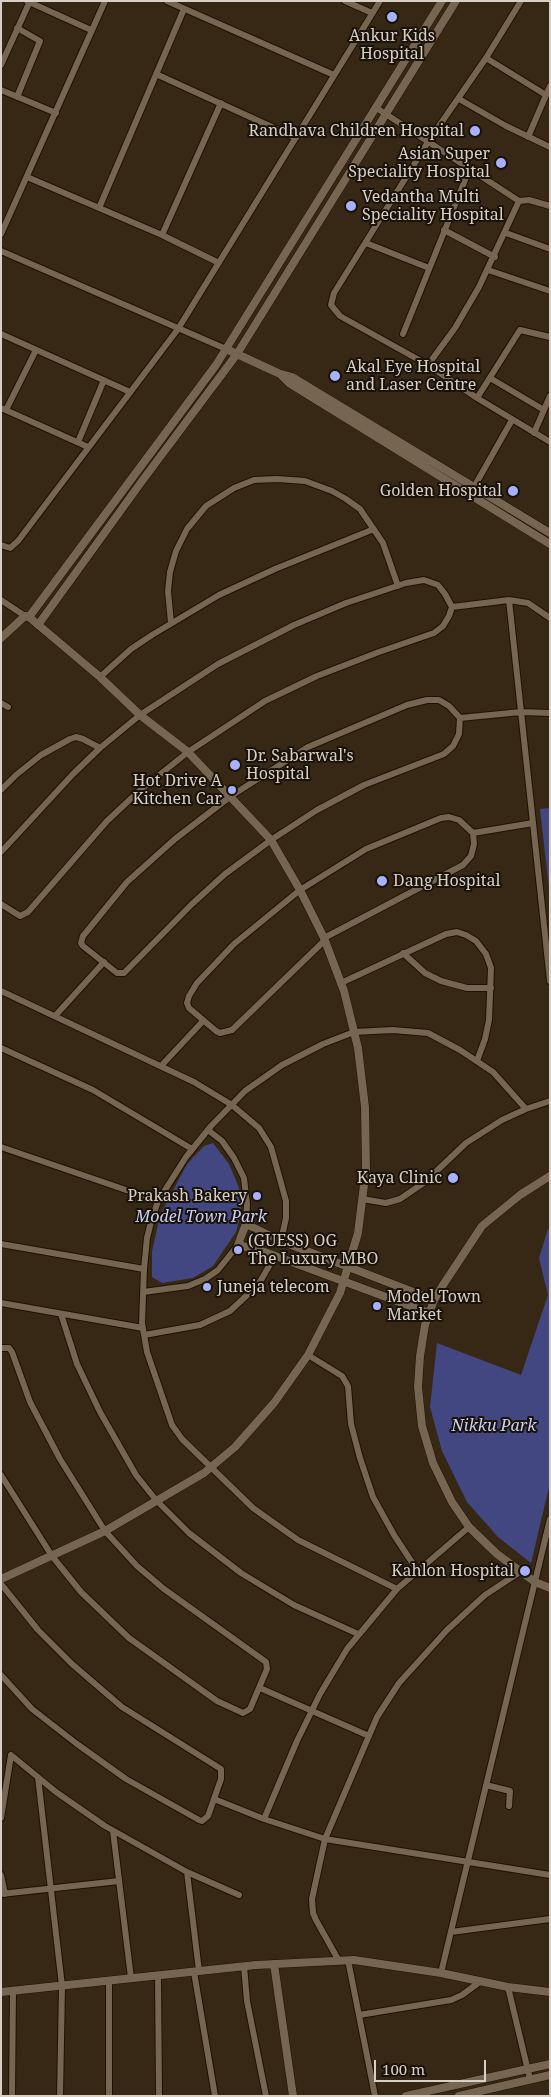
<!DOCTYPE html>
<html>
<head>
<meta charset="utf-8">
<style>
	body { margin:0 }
	#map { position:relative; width:551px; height:2097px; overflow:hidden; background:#372816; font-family:"Noto Serif",serif }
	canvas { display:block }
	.frame { position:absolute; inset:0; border:2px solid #d9d0c5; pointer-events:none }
	.scale { position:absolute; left:374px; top:2060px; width:112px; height:22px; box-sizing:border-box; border:2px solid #d9d0c5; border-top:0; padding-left:6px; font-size:15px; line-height:18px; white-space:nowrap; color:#d9d0c5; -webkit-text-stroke:4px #19120b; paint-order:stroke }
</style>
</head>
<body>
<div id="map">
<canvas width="551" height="2097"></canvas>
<div class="frame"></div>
<div class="scale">100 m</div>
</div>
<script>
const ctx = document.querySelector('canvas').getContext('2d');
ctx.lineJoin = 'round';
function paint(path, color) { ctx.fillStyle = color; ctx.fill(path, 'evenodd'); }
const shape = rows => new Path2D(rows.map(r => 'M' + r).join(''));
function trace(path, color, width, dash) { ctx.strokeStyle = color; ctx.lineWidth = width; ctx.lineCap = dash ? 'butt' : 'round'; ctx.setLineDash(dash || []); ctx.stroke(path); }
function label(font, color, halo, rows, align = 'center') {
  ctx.font = font + ' "Noto Serif",serif'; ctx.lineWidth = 4; ctx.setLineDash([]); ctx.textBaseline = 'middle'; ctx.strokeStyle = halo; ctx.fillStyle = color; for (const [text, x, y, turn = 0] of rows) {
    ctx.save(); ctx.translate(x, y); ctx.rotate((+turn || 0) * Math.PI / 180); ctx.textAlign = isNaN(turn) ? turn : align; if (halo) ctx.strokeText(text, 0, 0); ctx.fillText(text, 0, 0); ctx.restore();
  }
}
paint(shape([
	[550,808,550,897,540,809],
	[213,1143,229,1164,239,1188,241,1212,236,1232,213,1266,193,1278,162,1283,152,1277,152,1252,160,1215,187,1164,204,1146],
	[548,1229,550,1229,550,1483,531,1563,498,1537,467,1502,442,1451,430,1407,437,1343,521,1375,548,1295,539,1258]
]), '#424781');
const minor = shape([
	[27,1,91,30],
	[167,1,334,75],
	[345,1,372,13],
	[521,1,486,58,428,142,334,293,331,305,340,316,428,365,477,398,550,442],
	[17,28,40,41,17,97],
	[486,58,546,95],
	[1,65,30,1],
	[156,74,296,138],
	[1,90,56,113],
	[459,99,506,126,550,147],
	[375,107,519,201,479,287,455,328,428,365],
	[528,137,550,86],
	[27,177,162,235,219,263],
	[519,201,529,200,550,206],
	[99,208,184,9],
	[444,230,495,257],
	[506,233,550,249],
	[1,234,105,1],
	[162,235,221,103],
	[366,243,429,268],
	[1,251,226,349],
	[488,270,550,291],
	[1,334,130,392],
	[403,334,469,170],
	[490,378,544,410],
	[477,398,520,330,550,337],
	[1,408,88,447],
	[6,410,36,350],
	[534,433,550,396],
	[78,442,104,380],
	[474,487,512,420],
	[1,545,10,548,18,541,178,329,380,1],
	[1,600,25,616],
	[509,600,550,981],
	[452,607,509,600,528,603,550,618],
	[171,623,168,591,170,572,176,551,187,529,206,506,234,488,254,480,277,479,305,481,332,491,346,499,360,509,383,543,398,586],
	[100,677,131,649,152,635,219,595,275,569,374,529],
	[427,700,439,700,449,706,460,718,459,734,453,746,444,754,364,785,317,810,271,840,225,874,192,904,124,973,117,973,83,946,81,943,83,936,127,882,175,839,231,796,308,747,407,705,427,700],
	[1,703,8,707],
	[460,718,521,712,550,713],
	[1,790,16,775,41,755,70,739,76,737,83,739,100,748],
	[473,833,533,823],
	[1,852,73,774,100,748,140,715,218,664,294,625,346,603,406,583,424,580,438,585,445,594,452,607,449,616,443,626,434,633,379,652,317,676,265,701,188,752,138,792,107,821,28,912,20,916,1,904],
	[324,938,463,865,471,856,474,844,473,833,459,820,449,817,441,818,366,849,300,890,234,944,197,983,189,996,187,1003,189,1008,216,1031,220,1033,232,1030,324,941],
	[403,953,425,973,441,981,467,988,491,988],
	[341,983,446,934,457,932,466,935,476,941,486,954,491,968,489,1020,485,1039,477,1061],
	[1,991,194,1082,232,1105,259,1128,271,1147,286,1201,286,1218,281,1241],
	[55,1016,104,962],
	[1,1048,93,1090,192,1149],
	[161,1066,203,1021],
	[208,1130,222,1141,234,1158,244,1178,247,1204,246,1224],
	[1,1147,158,1201],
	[362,1199,386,1203,400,1199,425,1182,466,1143,502,1120,526,1109,550,1101],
	[1,1244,144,1269],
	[143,1292,188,1286,205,1279,218,1270,238,1245],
	[1,1303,143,1328],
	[61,1314,77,1364,100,1412,136,1475,156,1500,189,1533,241,1573,294,1605,358,1634],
	[144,1335,200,1325,230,1311,258,1285,275,1256],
	[1,1348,9,1348,12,1352,30,1402,60,1459,105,1531,137,1566,164,1589,266,1662,267,1669,250,1709,243,1713,217,1701,129,1638,81,1592,52,1556,1,1475],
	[308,1355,342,1376,348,1386,351,1424,360,1458,373,1497,394,1535,417,1570],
	[1,1584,38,1630,72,1664,122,1707,221,1769,221,1779,208,1816,202,1821,199,1820,126,1779,77,1744,32,1709,1,1675],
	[397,1589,298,1540,253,1508,182,1439,172,1425,147,1352,142,1323,144,1269,147,1238,151,1222,158,1201,186,1157,211,1126,245,1091,282,1065,323,1044,354,1032,393,1030,428,1033,460,1050,493,1072,526,1109],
	[260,1688,369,1736],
	[11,1755,56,1792,105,1826,187,1872,239,1895],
	[38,1777,62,1986,60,2096],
	[486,1785,510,1791,509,1806],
	[214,1799,264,1819,325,1839,550,1875],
	[1,1818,11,1755],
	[264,1819,297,1741,320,1694,347,1649,397,1589,469,1527],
	[113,1831,131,1978],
	[187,1872,199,1971],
	[1,1875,5,1894],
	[1,1894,119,1881],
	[451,1932,550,1919],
	[348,1960,375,2096],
	[339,1961,316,1920,313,1913,312,1899,325,1839,377,1717,399,1683,447,1630,485,1595,520,1572],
	[244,1966,247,2001,266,2096],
	[194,1972,215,2096],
	[441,1973,550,1519],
	[158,1975,159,2096],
	[109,1981,109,2096],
	[508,1987,530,2079],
	[359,2015,451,2000,462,1995,481,1981],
	[12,2096,13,1991]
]);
const tertiary = shape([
	[226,349,278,373,292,377,550,533],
	[280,374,289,383,550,544],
	[29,617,216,365,442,1],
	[38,625,142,481,237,354,456,1],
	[1,638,25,616,29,617,100,677,140,715,188,752,271,840,300,890,324,938,344,991,358,1048,365,1107,366,1169,358,1233,340,1293,308,1355,274,1403,235,1447,204,1473,105,1531,1,1579],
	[550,1176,520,1195,482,1226,443,1285,434,1300,425,1325,420,1356,418,1387,422,1426,433,1463,452,1502,469,1527,497,1554,535,1582,550,1588],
	[429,1313,262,1251,238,1245,242,1234,246,1224,281,1241,434,1300],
	[274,1964,293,2096],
	[1,1992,256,1965,354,1960,441,1973,508,1987,550,1992],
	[406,2096,550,2064],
	[459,2096,550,2075]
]);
trace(minor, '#1e1102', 8);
trace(tertiary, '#1e1102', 9);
trace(minor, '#756551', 6);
trace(tertiary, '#756551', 8);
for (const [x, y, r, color] of [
	[392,17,6,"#a7b1fc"],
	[475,131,6,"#a7b1fc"],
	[501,163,6,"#a7b1fc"],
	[351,206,6,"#a7b1fc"],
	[335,376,6,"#a7b1fc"],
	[513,491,6,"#a7b1fc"],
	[235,765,6,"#a7b1fc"],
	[232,790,5,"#a7b1fc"],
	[382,881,6,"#a7b1fc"],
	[453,1178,6,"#a7b1fc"],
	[257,1196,5,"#a7b1fc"],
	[238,1250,5,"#a7b1fc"],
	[207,1287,5,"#a7b1fc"],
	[377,1306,5,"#a7b1fc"],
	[525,1571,6,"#a7b1fc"]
]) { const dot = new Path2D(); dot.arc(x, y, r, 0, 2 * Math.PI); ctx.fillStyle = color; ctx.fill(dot); trace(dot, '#19120b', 2); }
label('16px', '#d9d0c5', '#19120b', [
	["Ankur Kids",392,36,"center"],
	["Hospital",392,54,"center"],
	["Randhava Children Hospital",464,131],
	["Asian Super",490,154],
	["Speciality Hospital",490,172],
	["Vedantha Multi",362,197,"left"],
	["Speciality Hospital",362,215,"left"],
	["Akal Eye Hospital",346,367,"left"],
	["and Laser Centre",346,385,"left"],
	["Golden Hospital",502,491],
	["Dr. Sabarwal's",246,756,"left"],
	["Hospital",246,774,"left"],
	["Hot Drive A",222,781],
	["Kitchen Car",222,799],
	["Dang Hospital",393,881,"left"],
	["Kaya Clinic",442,1178],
	["Prakash Bakery",247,1196],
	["(GUESS) OG",248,1241,"left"],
	["The Luxury MBO",248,1259,"left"],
	["Juneja telecom",217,1287,"left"],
	["Model Town",387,1297,"left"],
	["Market",387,1315,"left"],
	["Kahlon Hospital",514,1571]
], 'right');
label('italic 16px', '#cbd1f5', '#19120b', [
	["Model Town Park",201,1217],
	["Nikku Park",494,1426]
]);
</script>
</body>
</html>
